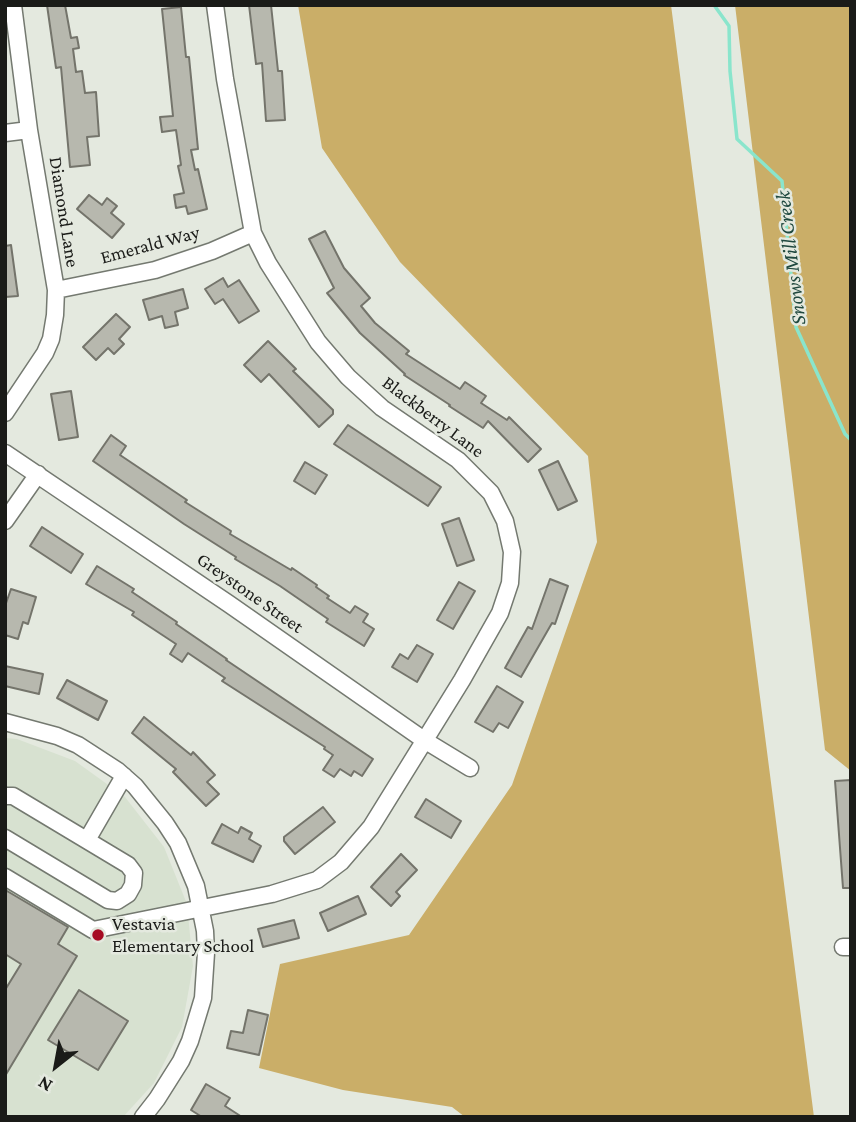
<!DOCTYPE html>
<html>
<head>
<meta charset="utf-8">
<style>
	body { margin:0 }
	#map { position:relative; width:856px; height:1122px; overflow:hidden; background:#e4e9df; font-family:"Crimson Pro",serif }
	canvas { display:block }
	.frame { position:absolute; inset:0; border:7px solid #1a1b18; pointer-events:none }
	.north { position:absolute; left:21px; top:1031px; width:70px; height:70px; -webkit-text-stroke:5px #e4e9df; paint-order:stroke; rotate:211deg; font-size:19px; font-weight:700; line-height:28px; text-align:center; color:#1a1b18 }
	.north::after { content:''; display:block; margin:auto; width:24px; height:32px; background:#1a1b18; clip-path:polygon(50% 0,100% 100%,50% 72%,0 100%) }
</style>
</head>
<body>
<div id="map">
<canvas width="856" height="1122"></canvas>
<div class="frame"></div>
<div class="north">N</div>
</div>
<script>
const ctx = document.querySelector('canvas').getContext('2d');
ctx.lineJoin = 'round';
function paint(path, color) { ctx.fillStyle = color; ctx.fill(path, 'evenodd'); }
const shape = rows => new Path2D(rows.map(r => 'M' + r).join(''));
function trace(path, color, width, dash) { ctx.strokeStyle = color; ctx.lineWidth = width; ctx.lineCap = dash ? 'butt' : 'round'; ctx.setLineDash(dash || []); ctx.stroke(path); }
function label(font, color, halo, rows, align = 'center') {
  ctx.font = font + ' "Crimson Pro",serif'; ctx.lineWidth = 5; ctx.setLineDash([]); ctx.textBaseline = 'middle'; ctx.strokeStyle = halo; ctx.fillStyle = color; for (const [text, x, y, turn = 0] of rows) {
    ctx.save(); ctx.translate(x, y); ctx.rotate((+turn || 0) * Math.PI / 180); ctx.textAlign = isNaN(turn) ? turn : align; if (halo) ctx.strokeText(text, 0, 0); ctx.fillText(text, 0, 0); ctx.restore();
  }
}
paint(shape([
	[5,738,17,739,75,761,125,797,164,847,187,904,193,966,182,1027,154,1083,123,1117,5,1117]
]), '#d7e1d0');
paint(shape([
	[298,5,671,5,814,1117,465,1117,452,1107,343,1090,259,1068,280,964,409,935,512,785,597,542,588,456,400,262,322,148],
	[735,5,851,5,851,771,825,750]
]), '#caae68');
trace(shape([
	[714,5,729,26,730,71,737,139,782,181,796,327,845,434,851,440]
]), '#8ae5cc', 3.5);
const building = shape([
	[47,5,65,5,71,38,77,37,79,48,73,49,76,72,82,71,85,93,96,92,99,136,87,137,90,165,70,167,61,67,56,68,47,5],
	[249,5,271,5,278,71,282,71,285,120,266,121,262,63,256,64,249,5],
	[181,7,186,57,189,57,198,149,191,150,195,170,198,169,207,209,188,214,186,206,176,208,174,195,184,193,178,166,181,165,176,130,162,132,160,117,173,116,162,9,181,7],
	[89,195,102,205,107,198,117,206,111,213,124,224,112,238,77,209,89,195],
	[325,231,344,268,370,298,361,306,375,323,409,351,406,354,460,389,465,382,486,396,481,403,507,420,509,417,541,449,528,462,488,421,483,428,449,406,450,405,404,375,405,374,360,333,327,293,334,288,309,239,325,231],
	[11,245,18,296,5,297,5,246,11,245],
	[223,278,228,287,239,280,259,311,239,323,223,299,215,304,205,289,223,278],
	[183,289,188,308,175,312,178,325,165,328,162,316,149,320,143,300,183,289],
	[116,314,130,327,119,339,124,344,114,354,108,348,96,360,83,347,116,314],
	[268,341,296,369,293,371,333,410,333,414,319,427,269,374,261,382,244,365,268,341],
	[71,391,78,437,59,440,51,394,71,391],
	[348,425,441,487,428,506,334,444,348,425],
	[111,435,126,446,120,455,187,500,185,502,231,531,230,534,291,570,292,568,317,585,316,587,329,596,327,598,350,613,355,606,368,614,363,622,374,629,364,646,326,622,328,619,280,586,235,559,236,557,184,524,93,461,111,435],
	[558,461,577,501,558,510,539,470,558,461],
	[305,462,327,475,315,494,294,481,305,462],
	[459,518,474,560,457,566,442,524,459,518],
	[42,527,83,554,71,573,30,546,42,527],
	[97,566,134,589,132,592,177,622,176,624,227,659,226,660,373,759,362,776,354,771,351,776,340,769,334,777,323,770,333,755,324,749,325,747,222,681,225,678,188,653,182,662,170,654,176,644,132,615,134,612,86,584,97,566],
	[550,579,568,586,555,624,552,623,521,677,505,668,528,627,532,629,550,579],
	[459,582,475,591,453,629,437,620,459,582],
	[11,589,36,597,28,624,23,622,18,639,5,635,5,606,11,589],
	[417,645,433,654,417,682,392,667,400,654,408,659,417,645],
	[5,666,43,674,39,694,5,686,5,666],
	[67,680,107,701,98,720,57,698,67,680],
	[497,686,523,702,508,728,499,723,493,732,475,722,497,686],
	[144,717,191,755,193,752,215,775,207,782,219,794,206,806,173,772,176,769,132,733,144,717],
	[851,780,851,888,843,888,835,781,851,780],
	[426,799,461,821,451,838,415,817,426,799],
	[323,807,335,822,295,854,284,841,284,837,323,807],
	[222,824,238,833,241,827,252,833,249,839,261,846,253,862,212,843,222,824],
	[401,854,417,870,396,892,400,896,391,906,371,887,401,854],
	[7,891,68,927,58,944,77,956,5,1076,5,990,21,964,5,954,5,894,7,891],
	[358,896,366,914,328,931,320,913,358,896],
	[294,920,299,938,263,947,258,929,294,920],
	[79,990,128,1021,98,1070,48,1040,79,990],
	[248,1010,268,1015,259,1055,227,1048,231,1031,243,1033,248,1010],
	[206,1084,230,1098,225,1106,242,1117,202,1117,191,1110,206,1084]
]);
paint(building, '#b7b8ae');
trace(building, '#74746b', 2);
const minor = shape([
	[5,133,29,130],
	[56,290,155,270,212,251,253,233],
	[5,413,45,353,51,339,55,315,56,290,29,130,13,5],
	[5,453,229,604,424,740,470,768],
	[5,521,38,474],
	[5,722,57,736,78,745,118,771,135,786,165,823,178,843,196,886,205,931,206,953,203,998,190,1041,181,1061,157,1099,143,1117],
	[5,796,13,796,128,865,134,873,133,885,128,894,117,901,108,900,5,838],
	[87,840,124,776],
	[5,877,93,930,272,894,317,880,341,862,371,827,462,680,500,613,510,583,512,552,505,521,491,493,458,460,382,408,348,377,318,342,268,263,253,233,225,79,215,5],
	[843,947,851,947]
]);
trace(minor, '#747970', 19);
trace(minor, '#fff', 16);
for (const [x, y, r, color] of [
	[98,935,7,"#a60c23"]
]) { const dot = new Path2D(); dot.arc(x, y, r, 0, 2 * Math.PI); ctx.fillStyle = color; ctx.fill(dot); trace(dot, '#e4e9df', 2.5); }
label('19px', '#1a1b18', '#e4e9df', [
	["Diamond Lane",64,212,81],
	["Emerald Way",150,245,-15],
	["Blackberry Lane",433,417,37],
	["Greystone Street",250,593,35]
]);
label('19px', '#1a1b18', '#e4e9df', [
	["Vestavia",112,924],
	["Elementary School",112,946]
], 'left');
label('italic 21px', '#1f483e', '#e4e9df', [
	["Snows Mill Creek",791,258,-97]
]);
</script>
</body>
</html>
